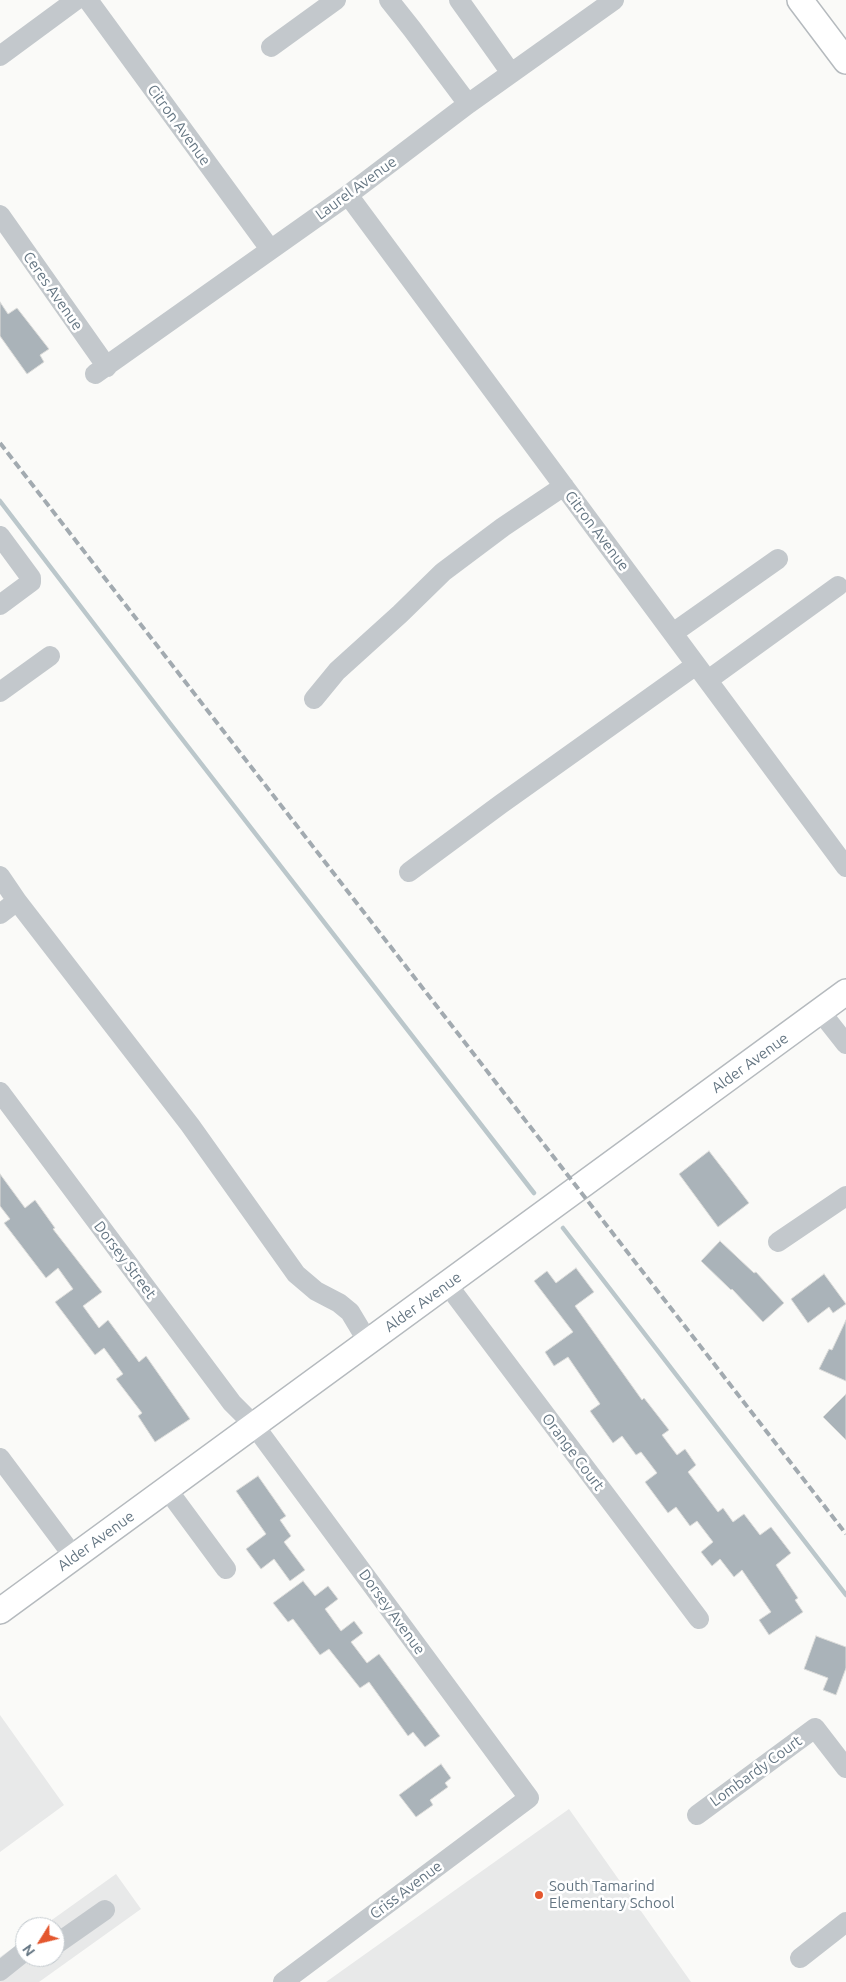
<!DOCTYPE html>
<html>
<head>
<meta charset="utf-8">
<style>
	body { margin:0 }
	#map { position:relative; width:846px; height:1982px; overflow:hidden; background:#fafaf8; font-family:Ubuntu,sans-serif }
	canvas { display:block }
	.north { position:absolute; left:15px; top:1917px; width:50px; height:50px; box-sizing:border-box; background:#fff; border:1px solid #c1c8cd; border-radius:50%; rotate:234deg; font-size:14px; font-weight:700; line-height:20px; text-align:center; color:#657683 }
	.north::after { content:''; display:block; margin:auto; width:18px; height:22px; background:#e4572e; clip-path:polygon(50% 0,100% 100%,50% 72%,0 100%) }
</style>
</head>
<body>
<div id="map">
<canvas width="846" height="1982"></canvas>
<div class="north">N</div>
</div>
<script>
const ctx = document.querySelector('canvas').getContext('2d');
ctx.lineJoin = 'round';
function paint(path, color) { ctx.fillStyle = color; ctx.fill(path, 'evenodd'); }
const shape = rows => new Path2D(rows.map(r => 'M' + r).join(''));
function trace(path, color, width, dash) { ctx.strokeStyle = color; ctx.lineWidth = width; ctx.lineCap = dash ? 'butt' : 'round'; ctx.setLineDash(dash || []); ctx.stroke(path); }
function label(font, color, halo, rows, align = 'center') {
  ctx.font = font + ' Ubuntu,sans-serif'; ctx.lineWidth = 5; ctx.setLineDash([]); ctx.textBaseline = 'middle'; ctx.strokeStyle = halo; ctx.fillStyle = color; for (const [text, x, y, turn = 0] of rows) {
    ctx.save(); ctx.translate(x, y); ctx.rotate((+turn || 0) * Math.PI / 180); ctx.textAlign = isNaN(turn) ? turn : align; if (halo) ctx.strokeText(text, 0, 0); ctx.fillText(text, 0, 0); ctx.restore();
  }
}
paint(shape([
	[0,1715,64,1805,0,1852],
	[569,1809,691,1982,326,1982],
	[116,1874,141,1909,39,1982,0,1982,0,1957,25,1939,25,1957,55,1957,55,1927,42,1927]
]), '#e8e9e9');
trace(shape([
	[0,501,172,726,534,1193],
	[563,1228,846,1595]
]), '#bbc7cb', 4.5);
const building = shape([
	[0,302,8,314,17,308,49,349,40,355,44,362,27,374,0,336,0,302],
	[709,1151,749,1203,718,1227,679,1174,709,1151],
	[0,1174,25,1208,35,1200,55,1228,53,1229,102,1292,83,1306,99,1328,108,1320,139,1362,146,1356,190,1419,155,1442,138,1416,142,1413,116,1379,123,1374,104,1348,95,1355,55,1302,73,1289,58,1268,46,1278,4,1223,10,1219,0,1206,0,1174],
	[720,1241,754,1273,756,1272,784,1303,763,1322,732,1289,731,1290,701,1261,720,1241],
	[576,1268,594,1292,575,1306,642,1400,644,1398,669,1430,662,1435,677,1455,685,1449,696,1465,688,1472,718,1512,723,1508,733,1522,744,1514,760,1535,771,1527,791,1553,776,1565,798,1598,795,1600,803,1612,769,1635,759,1620,771,1612,742,1570,734,1577,720,1559,712,1566,701,1552,713,1542,697,1521,690,1526,676,1507,668,1513,645,1482,657,1473,641,1452,636,1455,622,1436,613,1443,590,1411,600,1404,568,1357,554,1366,545,1352,573,1332,534,1281,547,1271,556,1283,576,1268],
	[824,1274,846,1304,833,1313,829,1307,808,1323,791,1299,824,1274],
	[846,1320,846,1381,819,1369,829,1349,832,1350,846,1320],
	[846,1394,846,1440,823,1417,846,1394],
	[258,1476,286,1516,280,1520,291,1536,284,1542,305,1570,290,1581,274,1559,261,1569,246,1549,266,1534,236,1491,258,1476],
	[303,1581,315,1596,328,1586,338,1599,325,1609,341,1631,354,1621,363,1633,351,1642,367,1663,379,1654,440,1736,425,1747,413,1732,408,1736,369,1682,360,1688,329,1649,320,1655,293,1619,288,1622,273,1603,303,1581],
	[816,1636,846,1647,846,1668,836,1695,823,1690,828,1678,804,1669,816,1636],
	[441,1764,451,1778,445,1783,448,1787,430,1800,433,1805,416,1817,399,1795,441,1764]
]);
paint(building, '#aab3b9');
trace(building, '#dcdcda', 1);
const major = shape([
	[800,0,846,61],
	[0,1611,846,992]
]);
trace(major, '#b5babe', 28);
trace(shape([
	[88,0,270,249],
	[389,0,412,29,468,104],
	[459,0,511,73],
	[271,47,336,0],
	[0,56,76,0],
	[348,195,846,867],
	[0,215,107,367],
	[95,374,348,195,468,104,614,0],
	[0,536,31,578,31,582,0,605],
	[673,633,778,559],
	[708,680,838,586],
	[0,692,50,656],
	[314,699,337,671,400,614,443,572,503,527,564,486],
	[409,872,501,804,696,665],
	[0,876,17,901,190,1125,296,1274,316,1291,339,1303,350,1312,368,1342],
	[0,914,17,901],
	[820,1011,846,1044],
	[0,1092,232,1403,254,1425,529,1798,283,1982],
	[778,1242,846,1196],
	[447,1284,699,1619],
	[0,1458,74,1557],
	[167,1489,226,1569],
	[697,1815,815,1728,846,1768],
	[55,1945,105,1910],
	[800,1958,846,1922],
	[0,1971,25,1951]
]), '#c3c8cc', 20);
trace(major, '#fff', 25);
trace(shape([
	[0,443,846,1534]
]), '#a2aab0', 4, [8, 4]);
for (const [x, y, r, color] of [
	[539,1895,5,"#e4572e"]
]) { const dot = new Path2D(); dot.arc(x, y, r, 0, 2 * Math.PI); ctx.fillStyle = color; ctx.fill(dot); trace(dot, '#fff', 2); }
label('15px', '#657683', '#fff', [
	["Citron Avenue",179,125,54],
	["Laurel Avenue",356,188,-36],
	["Ceres Avenue",53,291,55],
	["Citron Avenue",597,531,53],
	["Alder Avenue",750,1063,-36],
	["Dorsey Street",125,1260,53],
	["Alder Avenue",423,1302,-36],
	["Orange Court",573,1452,53],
	["Alder Avenue",96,1541,-36],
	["Dorsey Avenue",392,1612,54],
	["Lombardy Court",756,1771,-36],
	["Criss Avenue",406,1890,-37]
]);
label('15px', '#657683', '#fff', [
	["South Tamarind",549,1886],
	["Elementary School",549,1903]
], 'left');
</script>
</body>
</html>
